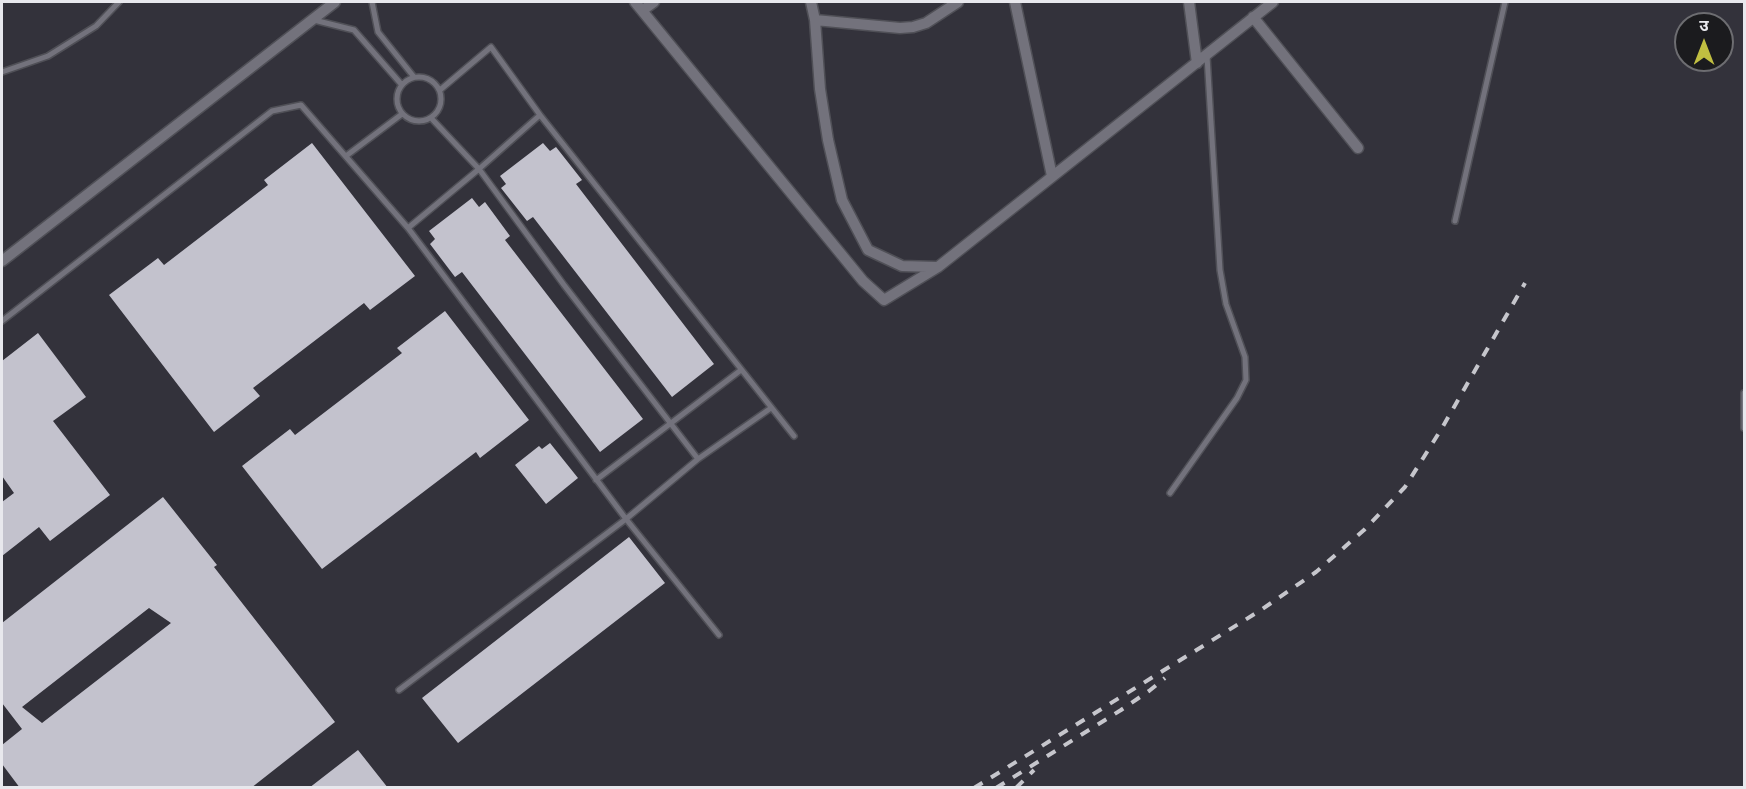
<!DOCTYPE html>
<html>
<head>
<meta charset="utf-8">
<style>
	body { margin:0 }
	#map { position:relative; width:1746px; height:789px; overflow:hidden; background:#33323b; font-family:Roboto,"Noto Sans Devanagari",sans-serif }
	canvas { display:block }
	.frame { position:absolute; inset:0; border:3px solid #e8e8ed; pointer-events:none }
	.north { position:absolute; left:1674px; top:12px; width:60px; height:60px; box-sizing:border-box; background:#1b1b1e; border:2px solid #6d6d71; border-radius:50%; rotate:0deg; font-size:16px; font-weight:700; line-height:24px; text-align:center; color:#e8e8ed }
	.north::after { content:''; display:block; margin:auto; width:21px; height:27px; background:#c0be41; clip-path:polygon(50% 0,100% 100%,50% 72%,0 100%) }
</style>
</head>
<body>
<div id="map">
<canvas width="1746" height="789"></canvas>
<div class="frame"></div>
<div class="north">उ</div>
</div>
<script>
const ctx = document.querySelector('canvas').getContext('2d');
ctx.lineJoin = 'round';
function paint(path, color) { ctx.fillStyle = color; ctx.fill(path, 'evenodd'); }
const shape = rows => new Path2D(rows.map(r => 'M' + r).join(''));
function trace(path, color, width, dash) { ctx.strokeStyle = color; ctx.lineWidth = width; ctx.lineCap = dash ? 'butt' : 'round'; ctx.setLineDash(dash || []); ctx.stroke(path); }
paint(shape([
	[312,143,415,276,370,310,364,303,253,388,260,396,214,432,109,295,158,258,164,265,268,185,264,180],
	[543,143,550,151,556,147,582,180,576,184,714,364,672,397,533,217,527,221,501,188,506,184,500,176],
	[472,198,479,207,485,202,510,236,505,240,643,419,600,452,462,272,455,277,430,244,435,239,429,231],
	[445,311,529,420,480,458,476,452,322,569,242,466,290,429,295,435,402,353,397,348],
	[38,333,86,397,53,421,110,495,50,541,39,527,2,556,2,502,14,493,2,476,2,361],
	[550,443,578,478,546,504,515,465,539,446,542,449],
	[163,497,217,565,214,567,335,722,251,788,20,788,2,764,2,745,22,729,2,703,2,623],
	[149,608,171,623,42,723,22,707],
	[629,537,665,583,458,743,422,698],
	[358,750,388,788,309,788]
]), '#c3c2cd');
const lane = shape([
	[372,2,378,32,414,77],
	[314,20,354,30,402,85],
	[2,72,48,56,96,26,119,2],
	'397 99a22 22 0 1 1 44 0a22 22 0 1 1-44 0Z',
	[540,115,794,436],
	[432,119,479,169,564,285,698,459],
	[346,156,402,114],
	[1455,221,1505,2],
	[408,228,479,169,540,115,491,47,440,90],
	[2,321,272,111,301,105,408,228,626,519,719,635],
	[1744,393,1744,428],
	[596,480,741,370],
	[1170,493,1237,398,1246,380,1245,357,1226,304,1220,270,1207,56],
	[399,690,626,519,698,459,771,408]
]);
const street = shape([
	[635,2,863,281,884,300,938,267,1273,2],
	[811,2,815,20,820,89,828,140,842,200,868,250,902,266,936,267],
	[1015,2,1052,176],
	[1189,2,1197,63],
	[643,10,654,2],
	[1253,17,1358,148],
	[815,20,900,28,913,27,926,23,958,2],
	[2,261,335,2]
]);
trace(lane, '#505057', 8);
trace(street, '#505057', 13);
trace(lane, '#73727c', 5);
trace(street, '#73727c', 10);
trace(shape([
	[974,788,1261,610,1316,572,1364,530,1405,487,1442,428,1525,283],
	[996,788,1121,710,1149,691,1165,678],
	[1016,788,1034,770]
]), '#c6c6cc', 4, [10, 10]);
</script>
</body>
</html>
